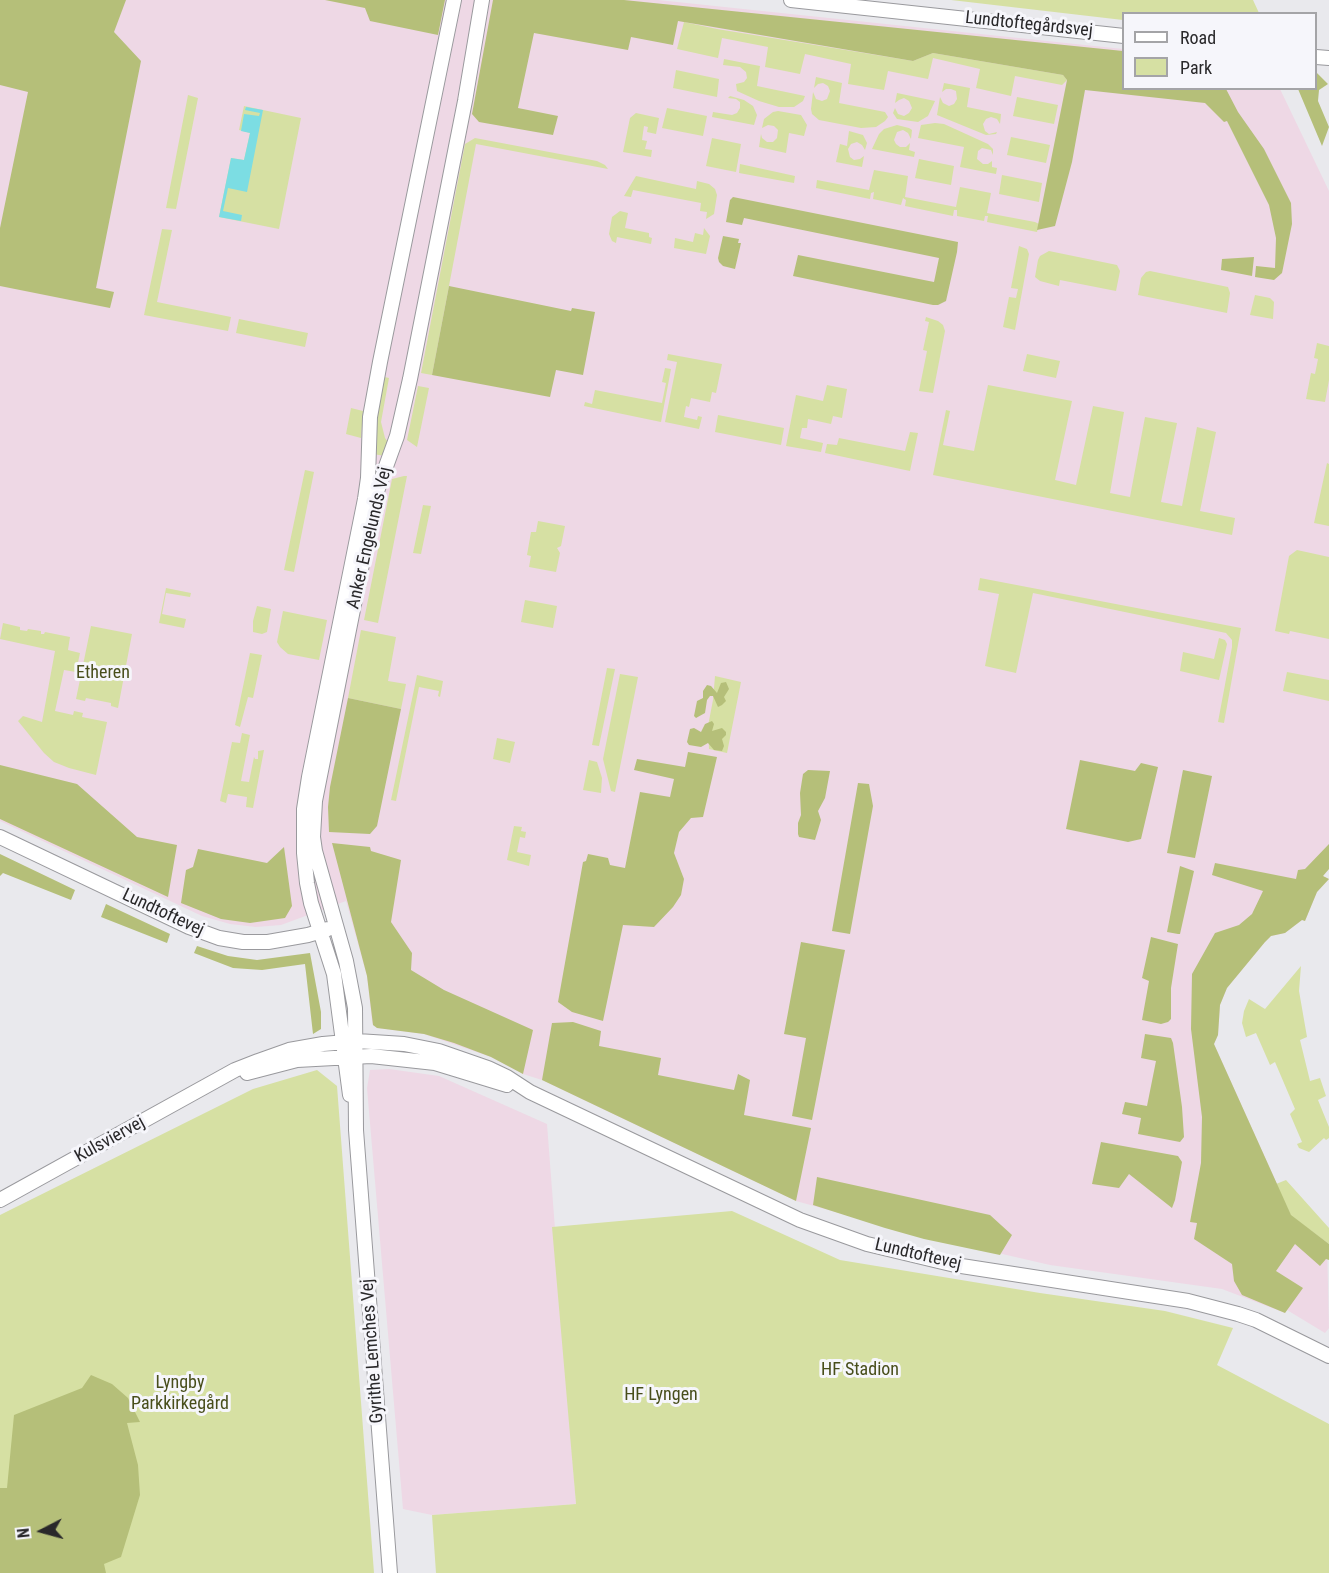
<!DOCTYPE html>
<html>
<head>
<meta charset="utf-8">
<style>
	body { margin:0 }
	#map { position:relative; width:1329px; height:1573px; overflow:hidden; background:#e9e9ed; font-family:"Roboto Condensed",sans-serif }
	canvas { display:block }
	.legend { position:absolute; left:1122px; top:12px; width:195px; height:78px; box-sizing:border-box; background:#f6f6fb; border:2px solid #a4a4a7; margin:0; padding:8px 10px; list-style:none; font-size:18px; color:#29282a }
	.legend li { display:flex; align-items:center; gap:12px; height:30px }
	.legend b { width:30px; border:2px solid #a4a4a7 }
	.north { position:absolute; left:12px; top:1501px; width:60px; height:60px; -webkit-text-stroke:4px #f6f6fb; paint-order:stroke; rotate:264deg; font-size:16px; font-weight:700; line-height:24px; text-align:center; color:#29282a }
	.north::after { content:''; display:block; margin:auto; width:21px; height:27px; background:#29282a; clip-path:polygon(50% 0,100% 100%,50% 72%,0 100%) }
</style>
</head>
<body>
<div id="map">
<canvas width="1329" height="1573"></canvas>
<ul class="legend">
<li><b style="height:8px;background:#fff"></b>Road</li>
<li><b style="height:16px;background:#d6e0a3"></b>Park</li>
</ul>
<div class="north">N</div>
</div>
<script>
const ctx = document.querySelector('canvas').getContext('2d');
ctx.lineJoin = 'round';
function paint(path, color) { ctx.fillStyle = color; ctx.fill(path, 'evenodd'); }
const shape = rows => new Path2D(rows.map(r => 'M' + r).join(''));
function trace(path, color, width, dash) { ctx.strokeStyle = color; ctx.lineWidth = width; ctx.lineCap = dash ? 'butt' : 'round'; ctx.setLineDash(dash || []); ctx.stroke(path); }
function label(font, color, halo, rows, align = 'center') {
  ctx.font = font + ' "Roboto Condensed",sans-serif'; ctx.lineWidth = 6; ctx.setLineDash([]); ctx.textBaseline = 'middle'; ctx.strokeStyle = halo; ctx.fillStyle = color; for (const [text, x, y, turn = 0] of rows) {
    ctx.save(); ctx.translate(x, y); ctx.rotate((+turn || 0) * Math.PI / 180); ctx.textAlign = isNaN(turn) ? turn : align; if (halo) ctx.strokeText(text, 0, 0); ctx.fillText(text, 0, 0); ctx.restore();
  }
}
paint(shape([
	[0,0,658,0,1123,49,1124,88,1280,89,1329,191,1329,869,1323,876,1329,879,1317,892,1305,921,1302,920,1285,933,1271,936,1265,942,1227,988,1220,1005,1218,1035,1214,1044,1291,1215,1327,1243,1329,1328,1325,1333,1287,1310,1285,1313,1222,1289,1050,1265,907,1232,796,1201,542,1080,523,1074,491,1057,424,1034,377,1028,373,1025,372,1021,367,976,346,901,281,925,256,927,230,924,202,916,0,821],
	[389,1069,439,1076,547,1124,576,1504,432,1515,403,1509,367,1088,370,1070]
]), '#eed8e5');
paint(shape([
	[951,0,1253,0,1259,13,1124,14,1123,20],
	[684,22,717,29,913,61,933,53,1063,75,1067,80,1062,85,1015,76,1011,96,976,88,980,69,933,58,928,79,888,71,884,90,848,84,851,64,805,54,800,74,765,67,768,47,722,38,718,58,677,49],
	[724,59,760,66,757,86,805,96,803,101,794,107,779,107,759,101,737,91,736,84,744,82,747,78,746,72,740,67,723,65],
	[676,70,719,79,717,97,673,88],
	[816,77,842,83,839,103,885,112,888,117,885,121,876,127,861,128,819,120,812,114,811,109,813,92,816,99,822,101,827,99,830,91,828,86,823,83,818,84,814,88],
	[944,83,970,88,967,107,1001,114,1000,124,997,119,991,117,986,119,983,124,985,131,989,134,997,132,996,134,986,135,937,115,940,97,943,103,949,106,954,104,957,99,956,91,951,89,946,89,942,92],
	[897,93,935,101,928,116,918,122,897,119,893,113,895,108,898,114,904,116,909,113,912,108,909,101,904,98,899,100,895,103],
	[188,95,198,98,176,209,166,208],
	[730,96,744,100,753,106,757,115,754,125,712,117,713,112,732,115,737,113,740,108,740,102,736,99,728,98],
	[1017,97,1058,105,1054,124,1013,116],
	[244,106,301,118,279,229,219,217,231,158,244,160,250,133,239,130],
	[667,108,707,116,703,136,662,128],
	[778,111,801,115,807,125,804,136,789,133,786,153,759,147,761,134,762,138,767,142,773,142,777,138,778,130,774,126,768,125,762,128,764,119,773,112],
	[636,113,659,118,656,134,647,132,648,127,644,126,642,140,647,141,645,149,652,150,651,157,623,152,630,118],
	[935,123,944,124,988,144,993,149,993,155,991,150,982,148,978,151,977,159,983,164,988,164,992,161,992,167,997,168,996,174,960,167,964,147,918,138,921,125],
	[897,125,909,128,912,130,911,139,908,133,903,130,897,132,894,140,896,144,900,147,906,147,910,143,909,150,915,152,914,157,872,149,879,134,884,129],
	[849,131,863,135,867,143,865,150,862,145,857,142,851,144,848,149,850,157,854,160,860,159,864,156,862,167,836,162,840,144,847,146],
	[1011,137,1050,145,1046,163,1007,155],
	[475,138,597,161,605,165,608,169,476,144,432,375,421,373,465,144],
	[712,138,741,144,736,172,706,166],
	[919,159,954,166,951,185,915,178],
	[740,164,795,176,794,183,739,173],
	[874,170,908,176,905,197,956,207,960,187,991,193,987,213,1035,222,1039,224,1037,232,987,222,988,216,985,216,984,221,957,216,957,210,954,210,953,216,905,206,906,200,903,198,901,205,873,199,874,192,871,193,870,199,816,188,817,180,869,190],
	[1002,175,1042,183,1039,202,999,194],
	[636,176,696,189,697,181,709,184,715,189,717,195,714,214,706,219,707,212,700,211,701,203,633,190,631,197,624,196],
	[620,211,628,213,625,228,649,233,649,237,652,238,651,244,617,237,616,243,612,241,609,234,612,217],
	[704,228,710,236,706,254,674,248,675,238,693,242,695,233,703,235],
	[162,229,172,230,157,302,231,317,228,331,144,315],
	[1019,246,1027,249,1029,254,1015,330,1003,327,1009,297,1016,298,1018,289,1011,288],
	[1049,251,1117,265,1120,271,1116,291,1060,280,1059,286,1040,281,1035,277,1038,260,1040,256],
	[1150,271,1228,287,1230,293,1227,313,1138,295,1141,278,1146,272],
	[1255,295,1270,298,1274,302,1273,319,1250,315],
	[926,317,938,321,943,325,945,331,933,393,919,391,927,351,923,350,929,322,925,321],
	[239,319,308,333,305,347,236,333],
	[1317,343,1329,346,1329,380,1325,402,1306,399,1311,373,1315,374,1318,359,1314,358],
	[668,354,722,364,716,393,712,392,710,402,691,398,689,407,686,406,684,417,697,420,698,416,702,417,699,429,665,422,677,362,667,360],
	[1027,354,1060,361,1056,378,1023,371],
	[665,368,671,369,661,422,584,406,585,402,592,404,595,390,662,403,666,383,662,382],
	[380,376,389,378,381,422,385,438,390,445,385,456,373,454],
	[827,385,847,389,842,418,833,416,831,424,808,419,807,428,802,428,800,438,823,443,821,452,786,446,796,395,823,401],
	[988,385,1072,401,1055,480,1076,485,1093,406,1124,412,1110,493,1130,497,1145,417,1177,423,1161,502,1182,506,1197,427,1216,432,1200,511,1235,518,1232,535,933,475,946,410,950,411,943,445,974,451],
	[418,386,429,388,417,447,407,440],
	[351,408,363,411,361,438,346,434],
	[718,415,784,428,781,445,715,432],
	[910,432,918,433,910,471,825,453,827,444,837,445,839,438,905,451],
	[1327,463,1329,464,1329,526,1314,523],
	[305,470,314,472,294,572,284,570],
	[404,476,407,476,378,623,364,620,392,479],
	[423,505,431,506,421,554,413,553],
	[538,521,565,526,561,546,557,548,560,553,556,572,529,567,531,556,527,555,531,532,536,532],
	[1297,550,1329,557,1329,639,1290,631,1289,634,1275,631,1289,556],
	[980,578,1241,628,1224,723,1218,722,1232,647,1232,640,1226,633,1033,593,1016,673,985,666,999,594,978,590],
	[166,588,191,593,190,597,166,593,162,614,186,619,184,628,159,623],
	[525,600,557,606,553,628,521,622],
	[257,606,271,609,267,632,262,634,253,632,253,621],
	[283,611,327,620,319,660,288,654,280,647,277,642],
	[3,623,20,627,20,630,27,631,28,629,41,631,41,634,44,634,45,632,70,637,68,650,80,653,76,672,64,670,55,711,73,715,74,711,83,713,82,717,107,722,96,775,69,768,54,762,44,753,18,721,23,716,42,722,55,651,0,639],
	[91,626,132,634,118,708,111,706,111,703,86,698,85,701,76,699],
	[361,630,396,637,388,681,406,684,401,709,348,698],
	[1219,638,1225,640,1227,644,1219,680,1180,671,1183,652,1214,659],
	[250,653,262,655,253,698,248,697,240,727,235,725],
	[607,668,615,669,599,746,592,745],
	[1287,672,1329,680,1329,701,1283,691],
	[620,674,638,677,615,792,611,791,603,759],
	[417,675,443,681,440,697,438,696,439,691,419,687,396,801,391,800],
	[715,676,741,682,727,753,709,749,708,726,713,700],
	[242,733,250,735,241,781,249,782,254,757,255,759,258,759,258,751,264,750,253,808,246,807,247,797,228,794,226,803,220,801,232,742,240,743],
	[497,738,515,742,510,763,493,759],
	[589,760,597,762,602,778,601,793,583,790],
	[514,826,522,827,521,831,526,832,525,838,520,837,517,852,531,855,529,866,507,860],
	[1301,966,1299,991,1307,1037,1300,1040,1310,1081,1320,1078,1326,1096,1318,1100,1329,1127,1329,1138,1326,1140,1324,1138,1309,1152,1299,1148,1297,1144,1302,1142,1290,1114,1295,1109,1275,1062,1270,1065,1256,1033,1246,1037,1242,1023,1244,1011,1249,999,1265,1009],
	[317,1070,337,1086,374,1573,0,1573,0,1215,253,1089],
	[1286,1180,1329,1228,1329,1244,1291,1216,1276,1184],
	[732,1211,840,1260,1040,1293,1165,1311,1233,1328,1217,1365,1329,1424,1329,1573,436,1573,432,1515,576,1504,552,1227]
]), '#d6e0a3');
paint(shape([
	[0,0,126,0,114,32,141,61,96,288,114,292,110,308,0,286,0,228,28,92,0,85],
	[325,0,445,0,438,35,370,21,365,8],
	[493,0,624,0,1123,51,1124,88,1226,89,1238,112,1264,149,1291,203,1292,224,1282,273,1274,280,1255,277,1256,266,1275,268,1276,238,1269,205,1227,121,1224,122,1205,103,1085,90,1072,162,1055,226,1037,230,1067,80,1063,75,933,53,913,61,678,21,673,45,631,37,628,50,534,33,518,108,558,116,553,135,479,122,472,114],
	[1316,72,1328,84,1319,90,1318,101,1329,127,1322,146,1298,89,1316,88],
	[733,197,958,242,957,252,946,301,938,305,933,305,793,276,798,255,934,282,939,258,744,218,742,225,726,222,730,200],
	[723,236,739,239,738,243,741,243,735,269,723,266,719,262,718,258],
	[1254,257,1252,276,1221,270,1222,259],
	[449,286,571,311,572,308,595,312,583,375,556,370,550,397,432,375],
	[726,682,729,689,724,697,726,701,722,705,718,707,713,696,710,696,707,700,705,713,696,718,694,716,697,701,703,698,703,691,707,685,711,686,717,693,721,683],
	[348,698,401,709,377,826,370,834,329,832,328,807,330,787],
	[712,721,714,724,712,731,722,728,726,732,726,735,722,739,724,746,722,751,714,750,708,743,701,747,689,745,687,742,690,729,694,728,701,732,705,724],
	[688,752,717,757,703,817,691,818,679,832,674,853,684,879,681,895,673,907,654,927,623,925,603,1021,572,1012,558,1002,583,862,586,861,588,854,608,858,610,865,625,868,640,792,670,797,674,779,634,770,637,759,685,767],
	[1080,760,1135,771,1141,763,1158,767,1141,839,1128,842,1066,829],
	[0,765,77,784,137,837,177,845,168,897,0,819],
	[808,770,830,771,825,798,818,811,821,820,815,840,799,837,798,834,798,823,801,815,800,793,803,774],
	[1183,770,1212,776,1195,858,1167,853],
	[858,783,869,784,873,806,850,934,832,931],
	[332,843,370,847,371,851,401,860,391,922,412,953,411,970,444,990,533,1030,523,1074,491,1057,454,1043,424,1034,377,1028,373,1025,367,976],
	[1329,844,1329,869,1323,876,1329,879,1317,892,1305,921,1302,920,1285,933,1271,936,1265,942,1227,988,1220,1005,1218,1035,1214,1044,1291,1215,1329,1244,1329,1260,1326,1259,1320,1266,1295,1244,1276,1271,1303,1288,1285,1313,1242,1295,1234,1281,1232,1264,1194,1239,1197,1223,1190,1222,1201,1163,1202,1117,1191,1029,1192,974,1215,933,1239,925,1252,914,1263,891,1212,875,1215,863,1296,879,1298,870,1305,869],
	[284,847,292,906,285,918,250,923,221,919,181,903,186,870,193,867,198,849,267,863],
	[0,854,75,890,71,900,3,873,0,876],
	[1180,866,1194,871,1180,934,1178,934,1167,932],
	[106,904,170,934,167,943,101,917],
	[1151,937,1178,944,1171,988,1171,1019,1168,1022,1161,1024,1142,1020,1149,981,1142,978],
	[801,942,845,950,812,1120,792,1116,806,1038,784,1034],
	[197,946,228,956,257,960,310,953,321,1012,321,1029,313,1034,305,964,262,970,233,968,194,953],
	[573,1022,601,1031,599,1046,661,1058,658,1075,734,1090,738,1074,750,1080,744,1115,811,1128,796,1201,542,1080,552,1023],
	[1145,1034,1171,1038,1173,1043,1182,1107,1184,1137,1180,1142,1138,1134,1141,1118,1122,1114,1125,1102,1147,1106,1156,1061,1141,1058],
	[1101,1142,1178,1156,1182,1162,1175,1200,1172,1208,1129,1174,1119,1188,1092,1184],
	[817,1177,990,1215,1012,1235,1000,1255,924,1239,885,1228,813,1205],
	[91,1375,112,1384,128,1398,140,1422,127,1423,138,1465,140,1495,121,1557,104,1564,106,1573,0,1573,0,1488,7,1488,14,1415,82,1388]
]), '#b5bf79');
paint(shape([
	[246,107,263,110,247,192,228,188,223,211,242,215,241,221,219,217,231,158,244,160,250,133,241,131,244,114,259,116,260,113,245,110]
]), '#7cdde3');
const minor = shape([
	[791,0,1124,36],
	[1316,57,1329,58],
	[0,837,189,927,219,938,243,942,268,942,308,935,328,929],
	[247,1073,297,1060,371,1056,435,1063,507,1085],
	[350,1095,334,974,311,903,307,883,304,853,304,809,309,777,365,499,368,478,370,417,380,362,454,0],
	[0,1200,235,1070,258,1061,289,1050,323,1044,357,1041,404,1044,439,1051,488,1068,507,1077,530,1092,800,1220,867,1244,955,1265,1188,1301,1238,1314,1256,1320,1329,1356],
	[390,1573,356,1130,355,1008,346,961,315,851,313,837,315,801,376,494,397,436,410,379,465,101,482,0]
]);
trace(minor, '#99999d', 16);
trace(minor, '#fff', 14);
label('18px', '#29282a', '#f6f6fb', [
	["Lundtoftegårdsvej",1029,25,6],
	["Anker Engelunds Vej",370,538,-77],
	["Lundtoftevej",163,913,25],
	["Kulsviervej",110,1140,-29],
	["Lundtoftevej",918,1255,13],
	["Gyrithe Lemches Vej",373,1351,-94]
]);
label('18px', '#484e1b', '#f6f6fb', [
	["Etheren",103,673],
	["HF Stadion",860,1370],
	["Lyngby",180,1383],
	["Parkkirkegård",180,1404],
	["HF Lyngen",661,1395]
]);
</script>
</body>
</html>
